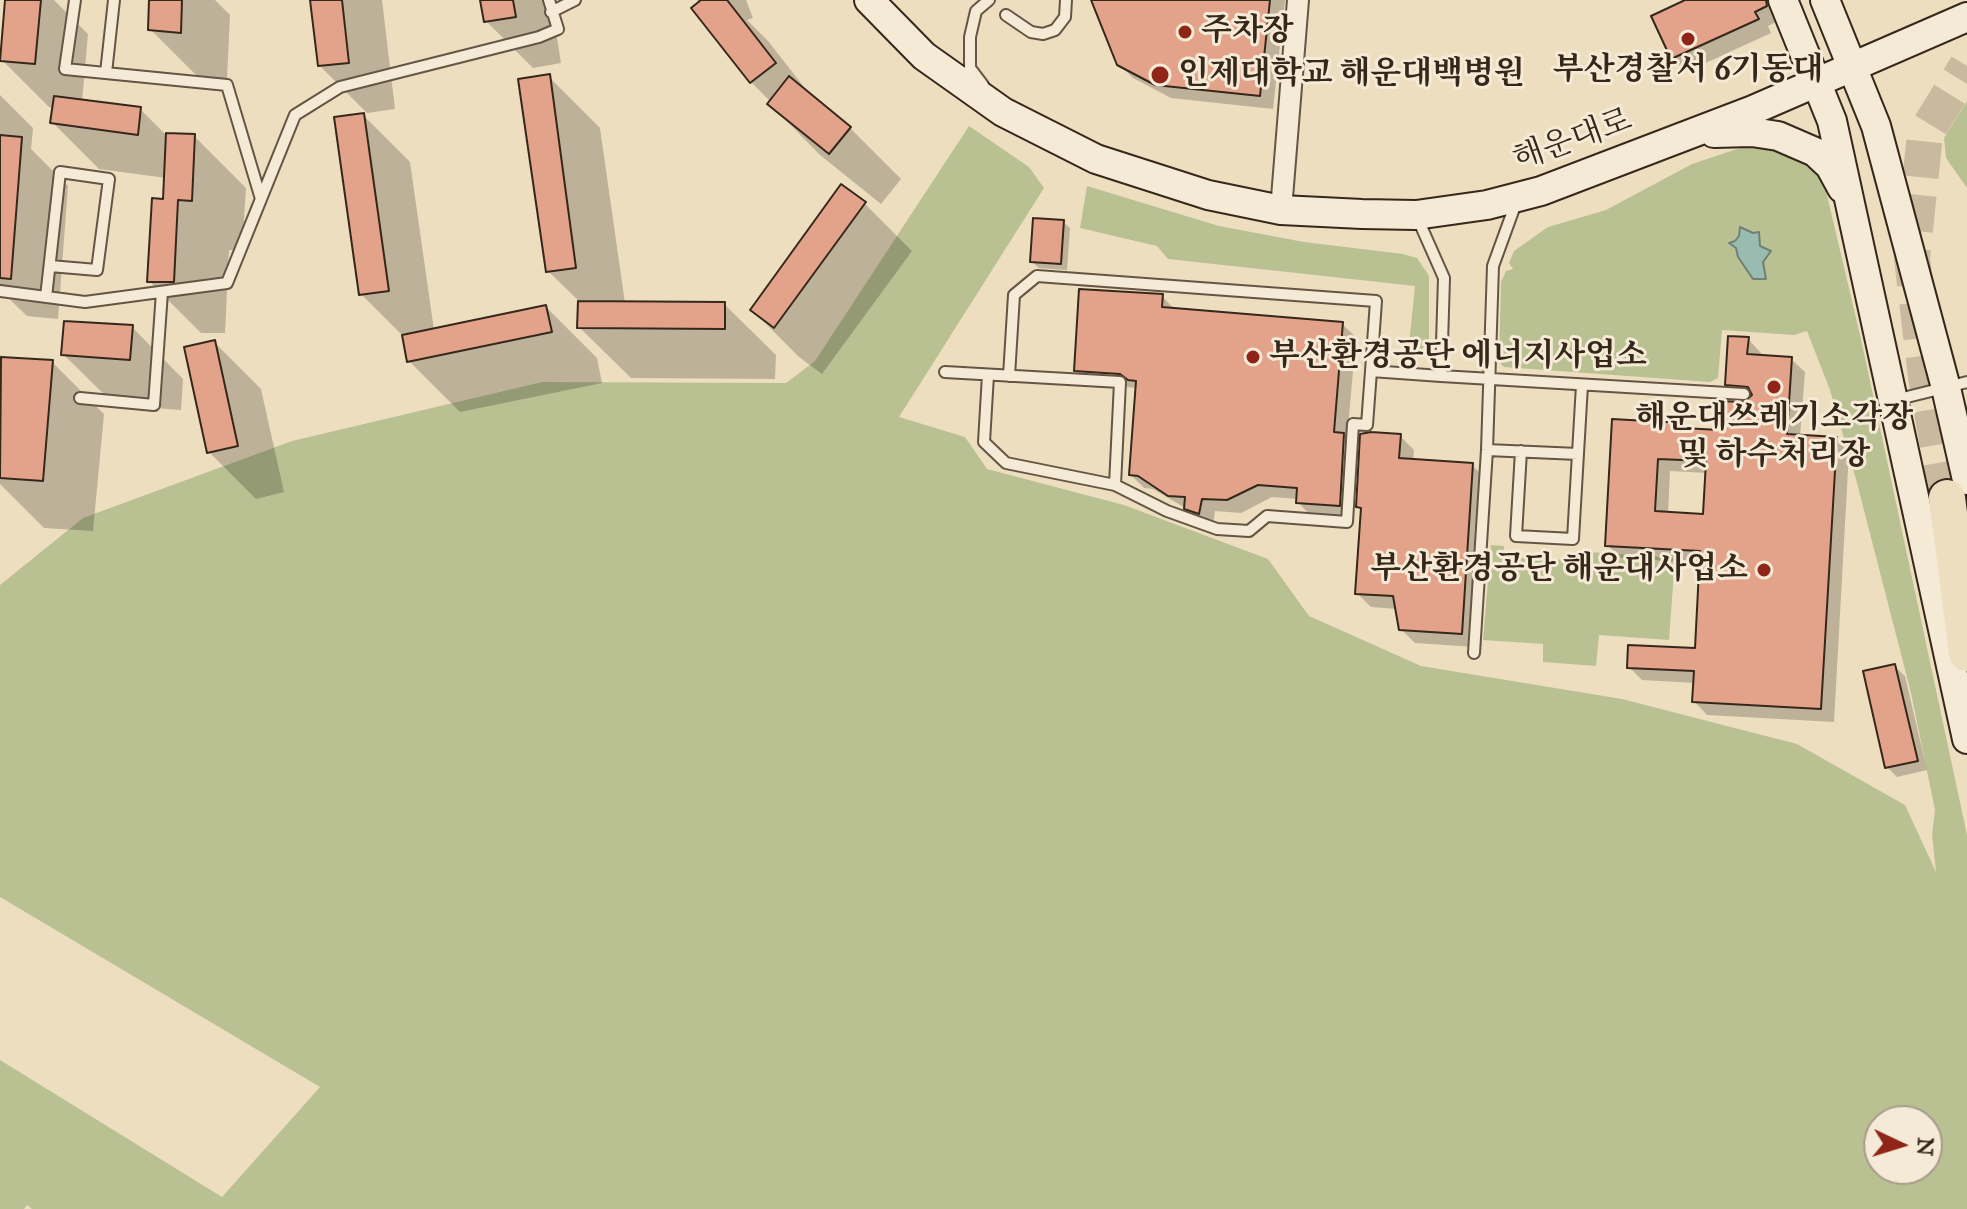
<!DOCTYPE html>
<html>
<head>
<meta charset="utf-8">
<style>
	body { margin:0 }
	#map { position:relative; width:1967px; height:1209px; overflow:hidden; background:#eedec0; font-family:"IM FELL Great Primer",serif }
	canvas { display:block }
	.north { position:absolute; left:1863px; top:1105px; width:80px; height:80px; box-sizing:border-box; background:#f4ead6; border:2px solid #a89c8b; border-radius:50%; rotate:94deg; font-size:22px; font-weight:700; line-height:32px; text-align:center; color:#36271b }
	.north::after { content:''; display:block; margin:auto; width:28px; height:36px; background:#8f2418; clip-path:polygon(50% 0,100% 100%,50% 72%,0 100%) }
</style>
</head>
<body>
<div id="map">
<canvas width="1967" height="1209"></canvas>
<div class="north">N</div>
</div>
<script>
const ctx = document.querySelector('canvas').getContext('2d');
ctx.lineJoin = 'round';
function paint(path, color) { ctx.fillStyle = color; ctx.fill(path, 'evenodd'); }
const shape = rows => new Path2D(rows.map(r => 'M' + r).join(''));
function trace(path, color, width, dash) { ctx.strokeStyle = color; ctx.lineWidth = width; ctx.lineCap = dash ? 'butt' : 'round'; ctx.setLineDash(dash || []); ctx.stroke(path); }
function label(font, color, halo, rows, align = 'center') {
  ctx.font = font + ' "IM FELL Great Primer","Noto Serif KR",serif'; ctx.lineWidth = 6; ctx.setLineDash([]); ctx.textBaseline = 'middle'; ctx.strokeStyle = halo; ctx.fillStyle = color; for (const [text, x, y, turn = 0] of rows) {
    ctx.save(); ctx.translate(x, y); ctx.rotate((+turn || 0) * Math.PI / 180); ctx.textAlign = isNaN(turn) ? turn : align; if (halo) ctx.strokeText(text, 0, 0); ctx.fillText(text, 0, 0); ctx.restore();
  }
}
paint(shape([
	[1967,101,1967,188,1946,158,1944,138],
	[969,126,1029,167,1044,188,899,417,965,437,987,469,1124,505,1268,559,1309,616,1421,666,1622,699,1797,744,1905,805,1936,872,1932,835,1935,810,1911,693,1857,483,1830,390,1807,331,1794,335,1722,330,1718,378,1710,382,1504,367,1499,362,1501,282,1506,271,1513,269,1509,263,1514,251,1548,227,1606,210,1692,164,1755,143,1799,154,1822,174,1861,339,1967,835,1967,1209,32,1209,27,1205,24,1209,0,1209,0,1060,222,1197,320,1087,0,897,0,585,83,518,292,441,542,382,786,383,815,361],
	[1879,1121,1927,1121,1927,1169,1879,1169],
	[1087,186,1219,226,1304,242,1403,254,1417,258,1429,276,1429,339,1422,350,1408,354,1415,286,1168,259,1157,246,1080,228],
	[1491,545,1504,546,1503,557,1589,561,1590,552,1675,558,1669,640,1599,635,1596,666,1543,662,1543,644,1483,640]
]), '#b9c192');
const water = shape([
	[1740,227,1753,233,1759,232,1760,246,1771,251,1763,262,1766,279,1753,279,1738,257,1736,248,1729,243,1735,241,1739,236,1740,227]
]);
paint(water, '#99bcb0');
trace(water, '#718074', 2);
paint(shape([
	[7,0,54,0,88,34,82,102,140,109,166,135,194,136,246,188,242,251,229,250,225,333,201,333,149,281,164,201,166,178,99,169,52,122,54,108,49,107,2,60],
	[151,0,215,0,230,15,227,79,197,76,150,29],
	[312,0,382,0,395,109,367,113,320,66],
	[482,0,551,0,561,63,533,68,486,21],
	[697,0,746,0,753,18,747,20,768,41,811,96,850,128,901,179,881,204,820,155,769,103,771,102,751,82],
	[1093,0,1285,0,1273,109,1171,98,1133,78,1119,64],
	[1690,0,1775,0,1780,20,1768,26,1771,33,1686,72,1672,58],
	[549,77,600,128,625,303,724,304,776,355,775,379,631,378,579,327,580,302,548,271],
	[0,95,33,128,31,149,68,186,58,319,27,316,0,290],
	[363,115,410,162,434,330,546,307,597,358,602,383,460,412,409,361,404,337,361,294],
	[865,204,912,251,822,374,799,357,752,310],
	[1063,222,1070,228,1067,270,1039,268,1032,262],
	[1162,296,1175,310,1342,324,1356,337,1347,439,1357,448,1352,518,1311,516,1298,502,1298,499,1272,497,1241,513,1215,511,1213,526,1200,521,1187,509,1153,489,1144,488,1131,475,1138,388,1089,384,1076,371],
	[132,327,183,379,181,410,115,405,63,354],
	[1748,339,1761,353,1761,357,1791,359,1805,372,1800,437,1836,439,1849,452,1834,722,1707,715,1694,701,1695,683,1642,680,1629,667,1697,650,1702,563,1621,558,1607,545,1614,421,1683,425,1688,431,1721,433,1751,398,1740,397,1727,384],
	[1670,471,1707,473,1704,516,1668,514],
	[214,342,261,389,284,492,256,499,209,452],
	[0,355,4,359,52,362,104,414,93,531,44,528,0,484],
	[1400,436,1414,450,1413,461,1472,465,1486,479,1475,647,1415,643,1401,629,1397,609,1371,607,1357,593,1363,511,1358,507],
	[1894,666,1905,676,1927,770,1897,777,1887,767]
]), '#0003');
const building = shape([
	[5,0,41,0,35,64,0,61,5,0],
	[149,0,182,0,181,33,148,30,149,0],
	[310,0,342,0,349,63,318,66,310,0],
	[480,0,513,0,516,17,484,22,480,0],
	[701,0,727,0,776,63,750,83,691,8,701,0],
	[1091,0,1270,0,1260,96,1155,85,1117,65,1091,0],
	[1685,0,1766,0,1767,6,1755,12,1759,19,1671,59,1651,16,1685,0],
	[550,74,576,268,546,272,518,79,550,74],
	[789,76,851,127,829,154,767,104,789,76],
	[54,96,141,107,138,135,50,123,54,96],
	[364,113,389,291,359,295,334,117,364,113],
	[166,133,195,134,192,201,178,200,174,282,147,282,152,198,163,199,166,133],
	[0,135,22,137,11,279,0,278,0,135],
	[841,184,866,202,774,328,750,310,841,184],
	[1033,218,1064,220,1061,264,1030,262,1033,218],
	[1079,289,1163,294,1162,307,1343,322,1334,432,1344,433,1340,506,1296,503,1297,488,1258,485,1227,500,1202,499,1199,514,1184,509,1185,497,1168,496,1138,476,1129,475,1136,381,1128,380,1120,374,1074,371,1079,289],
	[578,301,725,302,725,329,577,328,578,301],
	[546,305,552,332,407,362,402,335,546,305],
	[64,321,133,325,130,360,61,355,64,321],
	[1728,336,1749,337,1747,354,1792,357,1787,434,1837,437,1821,709,1692,702,1694,671,1627,668,1628,645,1695,648,1700,551,1605,546,1612,419,1683,423,1683,428,1719,430,1720,401,1744,402,1752,395,1748,387,1725,385,1728,336],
	[1658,459,1706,461,1703,514,1655,511,1658,459],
	[215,340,238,446,207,453,184,347,215,340],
	[1,357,53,360,43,481,0,478,1,357],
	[1371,432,1401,434,1399,458,1473,463,1462,634,1399,630,1393,596,1355,594,1361,508,1356,507,1360,434,1371,432],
	[1895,664,1918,761,1885,768,1863,671,1895,664]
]);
paint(building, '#e3a38b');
trace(building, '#36271b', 2);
trace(shape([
	[1947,498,1926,377,1912,258,1925,134,1967,66]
]), '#c9b99f', 36, [36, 18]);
const lane = shape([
	[75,0,65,69,227,85,261,199],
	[551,12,575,0],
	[1006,15,1031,32,1043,34,1055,30,1065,17,1066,0],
	[106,73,114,0],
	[983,85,970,68,970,37,976,11,989,0],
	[0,291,85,302,227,283,295,115,340,87,539,37,558,29,549,0],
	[46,297,60,172,109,179,97,270,50,266],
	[945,372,1120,382,1115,485,1167,511,1217,529,1249,531,1267,516,1347,522,1353,424,1367,425,1371,371,1441,376,1444,278,1417,217],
	[988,375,984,442,1006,463,1115,485],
	[1009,376,1014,295,1037,276,1376,301,1371,371],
	[1441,376,1744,394],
	[80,398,154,405,162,292],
	[1895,400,1967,382],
	[1487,450,1578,454],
	[1521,451,1516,536,1573,539,1582,385],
	[1474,653,1487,450,1493,266,1517,200]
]);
const street = shape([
	[1281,210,1298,0]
]);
const secondary = shape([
	[869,0,924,56,1003,112,1096,159,1208,195,1281,210,1362,214,1416,215,1487,205,1541,191,1753,110,1967,17],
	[1783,0,1832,121,1967,739],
	[1825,0,1876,126,1946,388,1967,480],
	[1714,133,1752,132,1778,136,1815,152,1830,166,1842,188]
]);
const highway = shape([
	[1947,498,1967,653]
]);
trace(lane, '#645544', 14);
trace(street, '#645544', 24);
trace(secondary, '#36271b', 32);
trace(highway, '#36271b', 40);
trace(lane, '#f4ead6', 10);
trace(street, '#f4ead6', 20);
trace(secondary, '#f4ead6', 28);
trace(highway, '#eedec0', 36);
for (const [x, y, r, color] of [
	[1185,32,8,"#8f2418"],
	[1688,39,8,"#8f2418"],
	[1160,75,10,"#8f2418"],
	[1253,357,8,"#8f2418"],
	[1774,387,8,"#8f2418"],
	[1764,570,8,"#8f2418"]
]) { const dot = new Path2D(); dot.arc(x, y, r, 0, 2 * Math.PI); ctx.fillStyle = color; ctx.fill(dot); trace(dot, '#f4ead6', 3); }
label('bold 32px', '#36271b', '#f4ead6', [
	["주차장",1201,32],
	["부산경찰서 6기동대",1688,71,"center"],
	["인제대학교 해운대백병원",1178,75],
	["부산환경공단 에너지사업소",1269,357],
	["해운대쓰레기소각장",1774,419,"center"],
	["및 하수처리장",1774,456,"center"],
	["부산환경공단 해운대사업소",1748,570,"right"]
], 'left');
label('32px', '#36271b', '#f4ead6', [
	["해운대로",1573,141,-20]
]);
</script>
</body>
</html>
